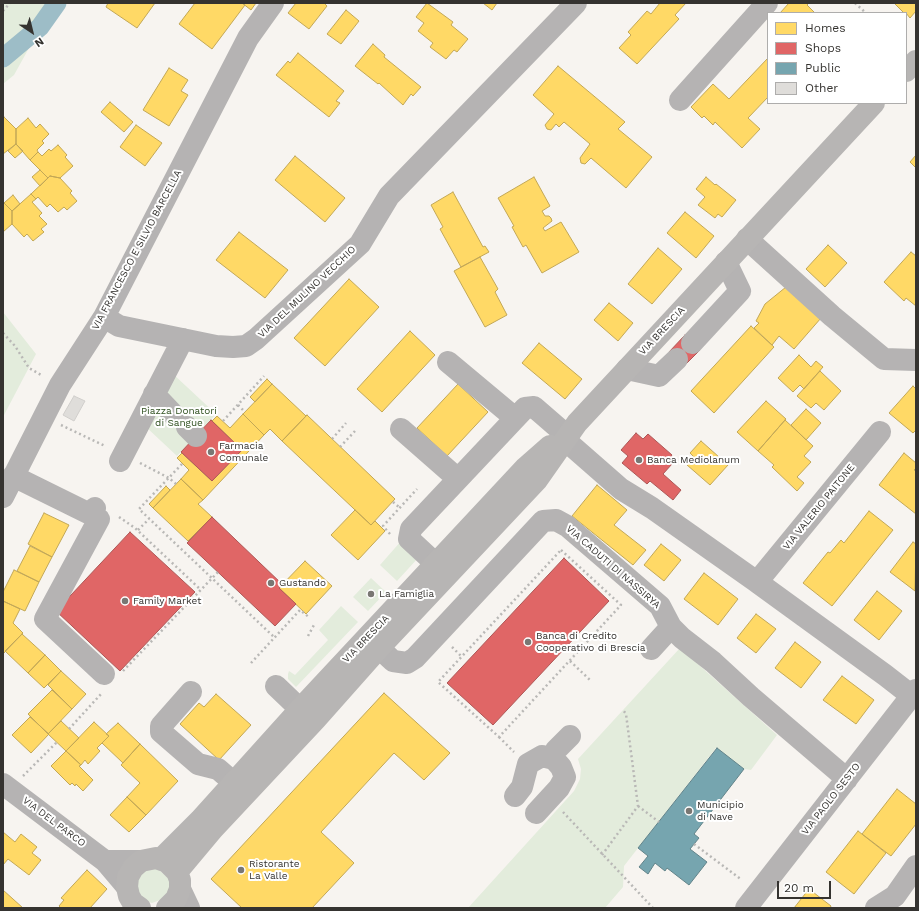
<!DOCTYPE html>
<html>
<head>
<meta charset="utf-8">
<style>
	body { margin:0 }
	#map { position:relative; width:919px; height:911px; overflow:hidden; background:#f7f4f0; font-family:"Work Sans",sans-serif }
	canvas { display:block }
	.frame { position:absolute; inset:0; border:4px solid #353330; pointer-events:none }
	.legend { position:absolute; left:767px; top:12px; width:140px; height:92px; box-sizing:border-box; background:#fff; border:1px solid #aeadac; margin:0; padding:5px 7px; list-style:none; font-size:12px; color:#353330 }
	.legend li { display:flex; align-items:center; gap:8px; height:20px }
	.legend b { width:20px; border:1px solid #aeadac }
	.north { position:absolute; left:12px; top:12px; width:40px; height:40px; -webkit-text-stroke:3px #fff; paint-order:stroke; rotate:145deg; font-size:11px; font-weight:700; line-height:16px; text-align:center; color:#353330 }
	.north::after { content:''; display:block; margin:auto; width:14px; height:18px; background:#353330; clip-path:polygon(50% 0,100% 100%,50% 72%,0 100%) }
	.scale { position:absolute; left:777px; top:881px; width:54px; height:18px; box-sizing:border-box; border:2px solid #353330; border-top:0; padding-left:5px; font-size:12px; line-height:14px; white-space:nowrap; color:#353330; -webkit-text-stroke:3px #fff; paint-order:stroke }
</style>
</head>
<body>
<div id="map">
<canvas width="919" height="911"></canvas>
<div class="frame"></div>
<ul class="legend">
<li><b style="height:11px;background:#ffd966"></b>Homes</li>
<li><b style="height:11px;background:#e06666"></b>Shops</li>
<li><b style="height:11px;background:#76a5af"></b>Public</li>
<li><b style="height:11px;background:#dfddda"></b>Other</li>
</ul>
<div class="north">N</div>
<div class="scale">20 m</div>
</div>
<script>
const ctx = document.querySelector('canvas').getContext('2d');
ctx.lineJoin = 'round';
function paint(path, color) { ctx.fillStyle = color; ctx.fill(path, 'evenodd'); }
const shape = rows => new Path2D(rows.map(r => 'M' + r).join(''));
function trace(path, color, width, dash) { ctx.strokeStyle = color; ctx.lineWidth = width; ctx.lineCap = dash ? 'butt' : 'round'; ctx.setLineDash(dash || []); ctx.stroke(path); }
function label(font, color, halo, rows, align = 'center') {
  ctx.font = font + ' "Work Sans",sans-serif'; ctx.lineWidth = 4; ctx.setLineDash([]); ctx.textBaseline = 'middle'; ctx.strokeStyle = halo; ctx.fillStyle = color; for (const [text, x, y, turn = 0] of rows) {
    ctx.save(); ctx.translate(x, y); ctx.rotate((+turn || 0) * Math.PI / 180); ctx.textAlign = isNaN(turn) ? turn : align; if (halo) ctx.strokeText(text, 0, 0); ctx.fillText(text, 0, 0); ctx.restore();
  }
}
paint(shape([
	[3,3,54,3,14,75,3,84],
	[3,312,36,354,3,417],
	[172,373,216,414,177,456,145,426],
	[402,540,419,557,397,581,380,565],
	[371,578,386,592,368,611,353,597],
	[341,606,358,622,296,687,288,679,288,674,289,671,295,675,328,640,319,630],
	[680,648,777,735,751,770,744,769,716,748,624,866,623,887,605,908,468,908,574,791,580,779,581,769,578,759],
	[157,868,169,879,170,890,163,899,152,903,146,901,138,894,137,877,141,872]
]), '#e3ecdc');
const homes = shape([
	[108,3,155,3,137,28,106,7,108,3],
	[195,3,242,3,245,5,212,49,179,24,195,3],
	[242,3,256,3,251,10,242,3],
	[296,3,324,3,327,6,309,29,288,13,296,3],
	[427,3,453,22,451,25,468,39,457,52,454,50,446,59,430,47,433,43,418,31,424,23,416,17,427,3],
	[483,3,497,3,492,10,483,3],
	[660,3,686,3,675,15,679,19,637,64,619,48,631,35,628,32,647,11,651,14,660,3],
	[789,3,809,3,807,5,815,13,780,13,789,3],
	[896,3,916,3,916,11,910,18,906,13,904,13,895,4,896,3],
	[346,10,359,21,341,44,327,34,346,10],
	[373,44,385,55,384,57,421,87,413,96,411,94,403,105,379,83,378,84,355,66,373,44],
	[298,53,344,91,336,101,340,103,329,117,276,75,288,61,290,63,298,53],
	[768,58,768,97,748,118,760,129,742,148,715,122,713,125,704,116,702,118,691,107,713,84,729,99,768,58],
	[558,66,625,122,618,129,652,157,626,188,591,158,585,164,581,163,580,158,590,144,564,122,559,127,556,124,551,130,547,129,545,125,554,114,533,95,558,66],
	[169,68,188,80,181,91,188,95,169,126,143,110,169,68],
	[110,102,133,122,124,132,101,112,110,102],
	[4,117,16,129,16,144,3,154,3,118,4,117],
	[28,118,36,128,40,124,49,134,42,141,44,143,37,150,38,152,30,160,16,144,16,129,28,118],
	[136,125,162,143,145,166,120,147,136,125],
	[16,144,23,151,15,158,8,151,16,144],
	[58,145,67,155,65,157,73,166,60,178,50,176,48,178,30,160,38,152,42,156,49,149,51,151,58,145],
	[916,155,916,168,910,162,916,155],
	[295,156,345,198,325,222,275,180,295,156],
	[40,170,48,178,40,186,32,177,40,170],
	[50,176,60,178,72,191,70,193,77,201,67,210,64,207,58,212,50,204,47,207,38,197,36,199,31,194,50,176],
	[534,177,550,206,542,211,545,216,549,216,551,218,552,221,543,228,545,231,561,222,579,252,542,273,526,245,523,247,512,227,514,226,498,198,534,177],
	[706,177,715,185,716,184,736,200,722,217,718,214,715,218,698,205,705,197,696,189,706,177],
	[453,192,483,247,485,246,489,252,461,267,440,229,443,227,431,205,453,192],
	[31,194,36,199,32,202,42,213,39,216,47,224,41,229,44,232,33,241,27,234,24,237,12,224,12,211,31,194],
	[13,195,20,204,12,211,4,203,13,195],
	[3,202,12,211,12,224,3,232,3,202],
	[685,212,714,236,696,258,667,233,685,212],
	[239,232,288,270,265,298,216,260,239,232],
	[828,245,847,263,825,287,806,269,828,245],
	[658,248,682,269,652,304,628,284,658,248],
	[911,252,916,256,916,306,906,298,904,301,884,282,911,252],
	[480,257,498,289,495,292,507,315,485,327,454,271,480,257],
	[349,279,379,307,325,366,294,338,349,279],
	[786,287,821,318,794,349,779,336,772,345,754,328,759,323,756,321,765,304,786,287],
	[609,303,633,323,618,341,594,320,609,303],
	[751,326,774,347,714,413,691,391,751,326],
	[410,331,435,355,382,412,357,389,410,331],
	[539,343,582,379,565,399,522,363,539,343],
	[799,355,811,367,816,361,823,367,804,389,800,385,793,392,778,378,799,355],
	[820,371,841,391,824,410,816,403,811,408,797,396,820,371],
	[267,379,272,384,255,402,250,397,267,379],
	[272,384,306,416,282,441,270,429,264,435,243,414,272,384],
	[458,384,488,412,447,456,417,428,458,384],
	[913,386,916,389,916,430,913,433,889,413,913,386],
	[766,401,786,419,758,451,737,432,766,401],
	[806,409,821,423,806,440,791,425,806,409],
	[243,414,264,435,203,500,181,479,189,470,177,458,182,453,212,481,242,450,212,421,217,416,230,428,243,414],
	[307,415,395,499,371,525,282,441,307,415],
	[785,420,813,446,804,456,811,462,797,477,804,483,797,491,772,467,774,465,758,451,785,420],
	[701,441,728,465,710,485,687,465,694,457,690,453,701,441],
	[904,453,916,463,916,468,914,470,916,471,916,514,879,485,904,453],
	[181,479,203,500,198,504,212,517,188,541,153,508,181,479],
	[597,485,627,510,614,525,646,550,633,565,572,516,597,485],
	[166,486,170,490,153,508,149,504,166,486],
	[355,510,371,525,375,521,385,531,358,560,331,535,355,510],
	[869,511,893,530,832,606,803,583,828,552,830,553,841,540,844,543,869,511],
	[44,513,69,525,52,557,28,544,44,513],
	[913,542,916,544,915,591,890,572,913,542],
	[661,544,681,560,664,581,644,565,661,544],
	[30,546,52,557,39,582,17,571,30,546],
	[305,561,332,586,306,614,279,588,305,561],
	[14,570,39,582,25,611,3,601,3,592,14,570],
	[704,573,738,599,718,625,684,599,704,573],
	[877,591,902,611,879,640,854,620,877,591],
	[3,601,20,609,13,623,23,633,3,654,3,601],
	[756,614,776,629,756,653,737,638,756,614],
	[22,634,45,655,28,673,5,651,22,634],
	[795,642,821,662,801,688,775,668,795,642],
	[45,655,61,671,44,688,28,673,45,655],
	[61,671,86,694,72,709,48,685,61,671],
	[842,676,874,700,856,724,823,700,842,676],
	[52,690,72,709,48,734,28,714,52,690],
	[384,693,450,753,424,780,394,753,321,832,354,863,312,908,242,908,211,879,384,693],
	[216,694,251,725,219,760,180,724,199,703,204,707,216,694],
	[30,717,49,734,31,753,12,735,30,717],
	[61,721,79,738,66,751,48,734,61,721],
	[94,722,109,736,97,748,100,751,88,764,85,760,81,765,66,751,94,722],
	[118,723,140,744,123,763,102,743,109,736,106,734,118,723],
	[140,744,178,781,146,815,127,797,140,783,121,765,140,744],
	[66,751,81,765,79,766,93,780,83,791,76,784,75,786,72,783,70,785,51,766,66,751],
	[897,789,916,804,916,824,891,856,862,834,897,789],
	[127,797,146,815,129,832,110,815,127,797],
	[858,831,886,853,854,894,826,872,858,831],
	[3,832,15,842,21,834,37,847,32,853,41,860,29,875,8,859,3,865,3,832],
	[87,870,107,889,90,908,61,908,59,906,64,900,61,898,87,870],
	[809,889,831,906,830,908,794,908,809,889],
	[3,890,23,908,3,908,3,890]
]);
paint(homes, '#ffd966');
trace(homes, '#c2a756', 1);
const shops = shape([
	[685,335,700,350,684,366,669,352,685,335],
	[211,420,242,450,212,481,181,452,211,420],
	[636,433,643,439,648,434,672,455,668,460,672,464,663,474,681,490,673,500,650,481,647,484,622,463,628,456,621,450,636,433],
	[212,517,283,585,279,588,296,604,275,626,187,543,212,517],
	[130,532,195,592,120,671,56,611,130,532],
	[564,558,609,601,493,725,447,683,564,558]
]);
paint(shops, '#e06666');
trace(shops, '#ad5756', 1);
const public = shape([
	[717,748,744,769,694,834,699,838,690,849,707,862,689,885,667,868,665,871,655,863,648,874,639,867,648,856,638,848,717,748]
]);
paint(public, '#76a5af');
trace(public, '#628389', 1);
trace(shape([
	[3,58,40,27,57,3]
]), '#9dbdc7', 19);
const building = shape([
	[74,396,85,401,74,421,63,415,74,396]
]);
paint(building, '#dfddda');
trace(building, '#d0cecb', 1);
trace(shape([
	[855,3,866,13],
	[3,11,10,3],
	[3,333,15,346,29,368,43,376],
	[238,405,245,412],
	[223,421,264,376],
	[61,425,105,446],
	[332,439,346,423],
	[340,447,355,431],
	[140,463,169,478,176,484],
	[182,464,139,509,275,638],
	[393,502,400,508],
	[119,517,135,528,201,590],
	[138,530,149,519],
	[390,534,383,526,417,489],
	[561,550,621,605,499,737,438,682,561,550],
	[308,636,314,625],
	[452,647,462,657],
	[570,661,590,680],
	[251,663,300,610,310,618],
	[123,671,218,572],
	[69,729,101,694],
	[499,737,514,752],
	[23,776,57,742],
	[638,806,659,822],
	[563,812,653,908],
	[694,844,742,880],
	[602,855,638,806,626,714,623,710]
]), '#b9b8b6', 2.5, [2, 3]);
trace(shape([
	[680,100,767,3],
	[747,239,832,316,884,359,916,360],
	[104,317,119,326,216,346,233,347,246,346,256,339,360,244,389,196,576,3],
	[692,343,740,291,726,262],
	[448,362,515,418],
	[627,369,659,376,677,359],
	[154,394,173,414],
	[187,427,196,436],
	[401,429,458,479],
	[880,432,757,582,885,675,912,696],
	[565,440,621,489,652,508,757,582],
	[120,461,183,339],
	[13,476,92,515,95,508],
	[3,497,60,385,104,317,248,38,273,3],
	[92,515,99,519,45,619,104,674],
	[436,564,409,539,411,529,525,408,534,407,564,433],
	[379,648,393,661,407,663,415,658,543,521,556,520,567,526,660,606,671,627,682,638,713,662,751,697,847,779],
	[651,649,671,627],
	[276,686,300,709],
	[191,692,161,726,161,732,198,764,218,769,233,782],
	[553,758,556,750,570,736],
	[3,784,105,861],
	[515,796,522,787,528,764,542,756,554,759,561,767,565,777,559,788,536,813],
	[127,887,105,861,141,861],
	[180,889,189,908],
	[746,908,916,690],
	[876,908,895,896,916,866]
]), '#b5b3b3', 22);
trace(shape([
	[906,71,916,61],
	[161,859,200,820,300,709,525,468,550,446],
	[177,872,213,829,316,719,379,648,537,480,577,423,874,103],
	[140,908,133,903,129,896,127,887,128,877,133,868,141,861,156,858,167,862,177,872,180,880,180,889,176,899,167,908]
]), '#b7b5b4', 22);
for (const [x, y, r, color] of [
	[211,452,4,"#797773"],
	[639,460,4,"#797773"],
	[271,583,4,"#797773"],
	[371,594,4,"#797773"],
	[125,601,4,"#797773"],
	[528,642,4,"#797773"],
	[689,811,4,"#797773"],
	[241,870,4,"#797773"]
]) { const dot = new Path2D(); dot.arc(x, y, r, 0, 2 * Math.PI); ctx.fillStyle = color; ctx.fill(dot); trace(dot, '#fff', 1.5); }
label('10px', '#353330', '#fff', [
	["VIA FRANCESCO E SILVIO BARCELLA",137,250,-62],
	["VIA DEL MULINO VECCHIO",307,292,-43],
	["VIA BRESCIA",662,331,-47],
	["VIA VALERIO PAITONE",819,507,-51],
	["VIA CADUTI DI NASSIRYA",613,567,41],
	["VIA BRESCIA",366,639,-46],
	["VIA PAOLO SESTO",831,799,-52],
	["VIA DEL PARCO",54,822,37]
]);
label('10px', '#2e4f1e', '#fff', [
	["Piazza Donatori",179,411],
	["di Sangue",179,423]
]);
label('10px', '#353330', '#fff', [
	["Farmacia",219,446],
	["Comunale",219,458],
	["Banca Mediolanum",647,460],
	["Gustando",279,583],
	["La Famiglia",379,594],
	["Family Market",133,601],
	["Banca di Credito",536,636],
	["Cooperativo di Brescia",536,648],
	["Municipio",697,805],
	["di Nave",697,817],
	["Ristorante",249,864],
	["La Valle",249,876]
], 'left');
</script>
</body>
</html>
